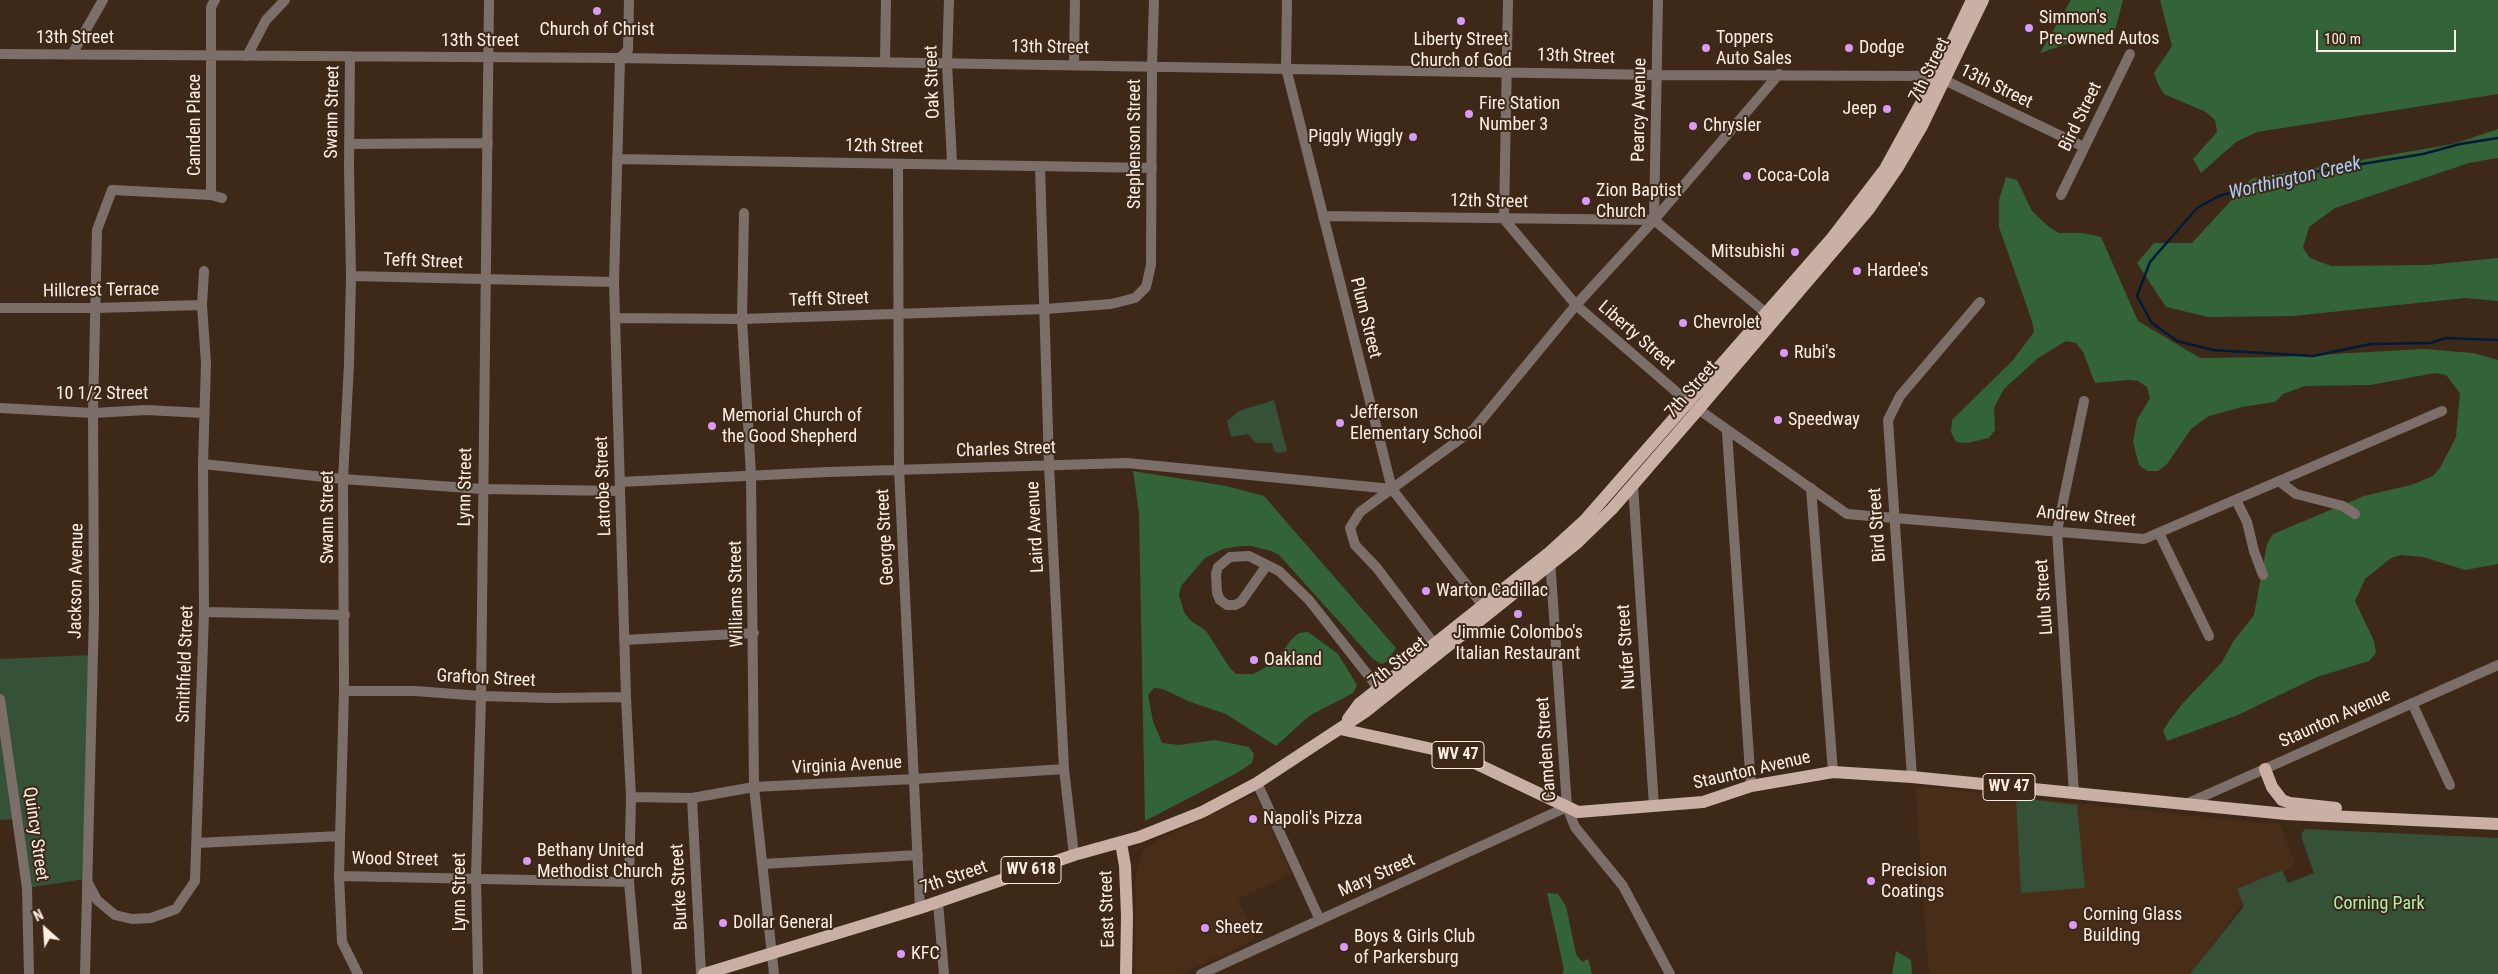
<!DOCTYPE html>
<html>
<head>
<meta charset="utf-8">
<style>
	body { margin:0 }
	#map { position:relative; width:2498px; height:974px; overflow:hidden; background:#3e2919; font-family:"Roboto Condensed",sans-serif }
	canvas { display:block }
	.north { position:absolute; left:20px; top:904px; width:50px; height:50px; -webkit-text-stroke:4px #3e2919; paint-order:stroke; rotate:334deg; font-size:14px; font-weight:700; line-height:20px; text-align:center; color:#fdefe5 }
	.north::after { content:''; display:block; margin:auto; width:18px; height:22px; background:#fdefe5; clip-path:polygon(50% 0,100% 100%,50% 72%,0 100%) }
	.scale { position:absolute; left:2316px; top:30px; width:140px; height:22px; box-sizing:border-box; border:2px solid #fdefe5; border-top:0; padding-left:6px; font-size:15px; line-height:18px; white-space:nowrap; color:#fdefe5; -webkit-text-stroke:4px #3e2919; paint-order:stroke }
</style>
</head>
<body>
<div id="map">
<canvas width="2498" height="974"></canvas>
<div class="north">N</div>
<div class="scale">100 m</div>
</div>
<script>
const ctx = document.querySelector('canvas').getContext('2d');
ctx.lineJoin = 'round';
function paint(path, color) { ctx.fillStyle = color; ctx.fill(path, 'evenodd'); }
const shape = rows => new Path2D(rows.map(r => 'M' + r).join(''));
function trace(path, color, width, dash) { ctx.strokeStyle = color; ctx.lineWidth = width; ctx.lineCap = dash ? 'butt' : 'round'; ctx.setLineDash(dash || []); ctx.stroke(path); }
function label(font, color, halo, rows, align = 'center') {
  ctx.font = font + ' "Roboto Condensed",sans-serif'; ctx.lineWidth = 4; ctx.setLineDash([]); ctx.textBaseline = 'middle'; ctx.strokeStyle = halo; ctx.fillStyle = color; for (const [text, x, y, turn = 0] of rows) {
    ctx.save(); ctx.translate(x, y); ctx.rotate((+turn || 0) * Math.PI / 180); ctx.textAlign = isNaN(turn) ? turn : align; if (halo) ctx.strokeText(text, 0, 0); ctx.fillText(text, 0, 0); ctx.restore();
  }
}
paint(shape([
	[1915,786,2280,825,2295,863,2243,903,2191,974,1929,974],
	[1253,795,1257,798,1291,874,1238,899,1256,939,1181,974,1135,974,1136,875,1143,851,1159,839]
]), '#482e18');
paint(shape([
	[1274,400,1287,451,1279,453,1274,451,1272,443,1256,443,1248,434,1231,437,1227,421,1239,411],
	[92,655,86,879,27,888,16,819,0,820,0,659],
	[2016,798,2077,805,2085,888,2021,893],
	[2305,829,2498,838,2498,974,2190,974,2244,906,2237,889,2282,870,2288,883,2314,873,2302,839,2301,834]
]), '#355137');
paint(shape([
	[2071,0,2123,0,2114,34,2079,40,2040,53],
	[2160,0,2498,0,2498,94,2257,132,2236,142,2201,173,2193,159,2217,132,2215,120,2206,112,2164,94,2158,84,2154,73,2172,46],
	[2498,129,2498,158,2469,163,2335,208,2309,227,2303,248,2310,258,2331,266,2427,265,2498,258,2498,301,2465,298,2293,316,2208,317,2166,307,2137,263,2154,243,2192,243,2251,179,2453,144],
	[2006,177,2017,180,2032,211,2049,227,2059,233,2083,233,2101,237,2138,321,2200,358,2279,357,2424,349,2473,353,2498,360,2498,564,2465,570,2423,557,2401,555,2391,558,2365,579,2355,601,2374,641,2376,653,2369,661,2317,677,2238,715,2167,741,2163,731,2169,721,2183,703,2222,662,2233,642,2254,615,2267,544,2273,534,2364,496,2411,485,2433,476,2440,468,2456,437,2460,393,2446,375,2435,373,2370,385,2305,386,2283,394,2275,402,2242,407,2209,416,2191,429,2167,464,2158,471,2147,471,2139,465,2133,442,2137,420,2150,398,2147,387,2138,381,2128,380,2095,383,2083,352,2076,343,2066,341,2038,358,2004,389,1994,408,1995,430,1989,438,1967,443,1956,442,1951,432,1952,420,2013,360,2034,332,2032,321,1999,227,1999,200],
	[1133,471,1226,486,1264,496,1396,648,1387,662,1381,664,1373,659,1279,555,1271,551,1251,546,1241,546,1223,549,1205,558,1181,586,1179,595,1184,612,1190,620,1206,631,1230,668,1236,674,1253,674,1261,670,1276,660,1292,639,1299,633,1308,632,1338,654,1357,685,1353,693,1309,716,1276,746,1226,714,1188,701,1163,689,1154,688,1148,695,1153,721,1162,743,1179,745,1215,740,1249,747,1254,754,1252,763,1235,774,1145,821,1139,513],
	[1547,893,1558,894,1566,906,1576,954,1582,962,1588,959,1592,974,1562,974,1564,969],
	[1896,951,1911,960,1912,974,1892,974]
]), '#326437');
trace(shape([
	[2498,138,2460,144,2423,154,2289,176,2219,196,2197,208,2150,262,2137,296,2152,323,2177,341,2213,350,2313,356,2371,344,2430,343,2446,338,2498,340]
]), '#001a3a', 2.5);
trace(shape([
	[629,0,628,50,620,58,614,282,626,697,631,797,629,882,637,974],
	[949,0,947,63,952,163],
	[1287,0,1286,68,1392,489,1487,611],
	[1508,0,1504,219,1576,305,1688,402,1847,514,2144,539,2442,411],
	[0,54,620,58,1657,75,1936,76,2084,147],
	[72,54,103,0],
	[247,56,266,20,285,0],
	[350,56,349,168,351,276,349,364,343,479,344,691,339,876,342,942,358,974],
	[885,62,886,0],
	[1074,65,1075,0],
	[349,144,488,143],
	[617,159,1152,168],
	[898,164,899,469,920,908],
	[1040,166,1049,465,1064,769,1074,855],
	[211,195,211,7,215,0],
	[2061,195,2130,54],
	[744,213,742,319,751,475,754,787,774,974],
	[1323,216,1654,220],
	[1654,220,1658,0],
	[1654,220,1766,313],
	[351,276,614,282],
	[0,308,95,308,202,305],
	[615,318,742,319,1045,309,1111,304,1135,298,1146,287,1151,265,1152,66,1154,0],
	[0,408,93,413,146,410,204,413],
	[1727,432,1751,786],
	[203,464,343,479,482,489,620,491],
	[2279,481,2296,494,2343,506,2355,514],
	[620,482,828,472,1127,463,1392,489],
	[1633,485,1654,806],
	[1811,488,1833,772],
	[2236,500,2247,522,2254,551,2263,575],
	[2159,533,2209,636],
	[1550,559,1567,807,1575,827,1623,886,1670,974],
	[1267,565,1241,602,1235,605,1227,605,1220,600,1217,593,1216,574,1218,567,1230,557,1249,556,1279,571,1309,600,1379,689],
	[204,612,345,615],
	[624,640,754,633],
	[1435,645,1377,568,1355,545,1350,528,1360,512,1474,429,1576,305,1654,220,1779,74],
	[344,691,415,691,481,696,552,698,626,697],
	[0,699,27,888,29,974],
	[2412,703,2450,785],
	[1912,777,1888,420,1900,396,1980,302],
	[1257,783,1320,920],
	[2074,793,2057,531,2084,401],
	[631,797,692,798,754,787,914,779,1064,769],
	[692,798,701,974],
	[2186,804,2498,665],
	[197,843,340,836],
	[763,864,918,855],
	[339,876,629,882],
	[87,881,97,900,115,915,132,919,151,918,176,909,195,881,204,612,203,464,206,363,202,305,204,271],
	[938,902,944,974],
	[85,974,94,612,93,413,97,230,112,190,211,195,222,198],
	[478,974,476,878,481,696,489,0],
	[1201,974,1567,807]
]), '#7c6f69', 10);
trace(shape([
	[1348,719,1359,704,1550,552,1585,520,1832,238,1885,169,1936,76,1972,0],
	[1340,729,1456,754,1578,812,1703,802,1751,786,1833,772,1912,777,2286,814,2498,824],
	[2265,769,2272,787,2282,800,2290,803,2336,808],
	[1121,843,1125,866,1127,916,1126,974],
	[704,974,920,908,1074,855,1139,837,1202,812,1257,783,1365,712,1577,543,1612,509,1697,411,1869,209,1898,167,1922,126,1983,0]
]), '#cab0a4', 12);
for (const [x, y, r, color] of [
	[597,11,5,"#d99af7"],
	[1461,21,5,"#d99af7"],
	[2029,28,5,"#d99af7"],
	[1706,48,5,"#d99af7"],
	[1849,48,5,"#d99af7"],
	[1887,109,5,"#d99af7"],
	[1469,114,5,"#d99af7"],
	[1693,126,5,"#d99af7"],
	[1413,137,5,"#d99af7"],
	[1747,176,5,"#d99af7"],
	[1586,201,5,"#d99af7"],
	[1795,252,5,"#d99af7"],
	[1857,271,5,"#d99af7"],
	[1683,323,5,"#d99af7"],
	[1784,353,5,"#d99af7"],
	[1778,420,5,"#d99af7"],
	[1340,423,5,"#d99af7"],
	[712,426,5,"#d99af7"],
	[1426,591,5,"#d99af7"],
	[1518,614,5,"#d99af7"],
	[1254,660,5,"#d99af7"],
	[1253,819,5,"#d99af7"],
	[527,861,5,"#d99af7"],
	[1871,881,5,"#d99af7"],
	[723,923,5,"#d99af7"],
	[2073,925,5,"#d99af7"],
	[1205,928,5,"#d99af7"],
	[1344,947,5,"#d99af7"],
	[901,954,5,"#d99af7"]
]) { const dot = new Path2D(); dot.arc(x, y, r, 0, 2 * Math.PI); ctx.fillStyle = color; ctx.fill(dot); trace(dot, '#3e2919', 2); }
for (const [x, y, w] of [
	[1458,755,52],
	[2009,787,52],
	[1031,870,60]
]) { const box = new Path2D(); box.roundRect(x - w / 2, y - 13.5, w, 27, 4); ctx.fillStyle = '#3e2919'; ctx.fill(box); trace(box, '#fdefe5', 1); }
label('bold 16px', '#fdefe5', null, [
	["WV 47",1458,755],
	["WV 47",2009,787],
	["WV 618",1031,870]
]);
label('18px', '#fdefe5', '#3e2919', [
	["Simmon's",2039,18],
	["Pre-owned Autos",2039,39],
	["Church of Christ",597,30,"center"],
	["Toppers",1716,38],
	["Auto Sales",1716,59],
	["Liberty Street",1461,40,"center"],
	["Church of God",1461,61,"center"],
	["Dodge",1859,48],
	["Fire Station",1479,104],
	["Number 3",1479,125],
	["Jeep",1877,109,"right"],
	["Chrysler",1703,126],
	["Piggly Wiggly",1403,137,"right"],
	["Coca-Cola",1757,176],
	["Zion Baptist",1596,191],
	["Church",1596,212],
	["Mitsubishi",1785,252,"right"],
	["Hardee's",1867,271],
	["Chevrolet",1693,323],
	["Rubi's",1794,353],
	["Jefferson",1350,413],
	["Elementary School",1350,434],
	["Memorial Church of",722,416],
	["the Good Shepherd",722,437],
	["Speedway",1788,420],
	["Warton Cadillac",1436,591],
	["Jimmie Colombo's",1518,633,"center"],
	["Italian Restaurant",1518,654,"center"],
	["Oakland",1264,660],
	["Napoli's Pizza",1263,819],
	["Bethany United",537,851],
	["Methodist Church",537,872],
	["Precision",1881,871],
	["Coatings",1881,892],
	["Corning Glass",2083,915],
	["Building",2083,936],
	["Dollar General",733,923],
	["Sheetz",1215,928],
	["Boys & Girls Club",1354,937],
	["of Parkersburg",1354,958],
	["KFC",911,954]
], 'left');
label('18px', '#fdefe5', '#3e2919', [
	["13th Street",75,38],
	["13th Street",480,41],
	["13th Street",1050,48,1],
	["13th Street",1576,57,2],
	["7th Street",1930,70,-64],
	["Oak Street",933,82,-92],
	["13th Street",1996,87,26],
	["Pearcy Avenue",1640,110,-89],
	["Swann Street",333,112,-89],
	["Bird Street",2081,117,-64],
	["Camden Place",195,125,-90],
	["Stephenson Street",1135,144,-90],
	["12th Street",884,147,1],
	["12th Street",1489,202,1],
	["Tefft Street",423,262,2],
	["Hillcrest Terrace",101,291,-1],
	["Tefft Street",829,300,-2],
	["Plum Street",1365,318,76],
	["Liberty Street",1636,336,41],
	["7th Street",1692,390,-49],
	["10 1/2 Street",102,394],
	["Charles Street",1006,450,-2],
	["Latrobe Street",604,486,-92],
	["Lynn Street",466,487,-89],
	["Swann Street",328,517,-90],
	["Andrew Street",2086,517,5],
	["Bird Street",1878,525,-94],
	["Laird Avenue",1036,527,-93],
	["George Street",886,537,-93],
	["Jackson Avenue",77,581,-89],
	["Williams Street",737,594,-91],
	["Lulu Street",2045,597,-94],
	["Nufer Street",1627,647,-94],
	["7th Street",1398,663,-39],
	["Smithfield Street",186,664,-88],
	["Grafton Street",486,679,3],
	["Staunton Avenue",2335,719,-24],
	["Camden Street",1547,749,-94],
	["Virginia Avenue",847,766,-3],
	["Staunton Avenue",1752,771,-13],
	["Quincy Street",35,834,82],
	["Wood Street",395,860,1],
	["Mary Street",1377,876,-24],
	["7th Street",954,878,-19],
	["Burke Street",680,887,-93],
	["Lynn Street",460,892,-90],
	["East Street",1108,909,-92]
]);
label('18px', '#a8f2ad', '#3e2919', [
	["Corning Park",2379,904]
]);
label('italic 19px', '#aacffa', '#3e2919', [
	["Worthington Creek",2295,179,-13]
]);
</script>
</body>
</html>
